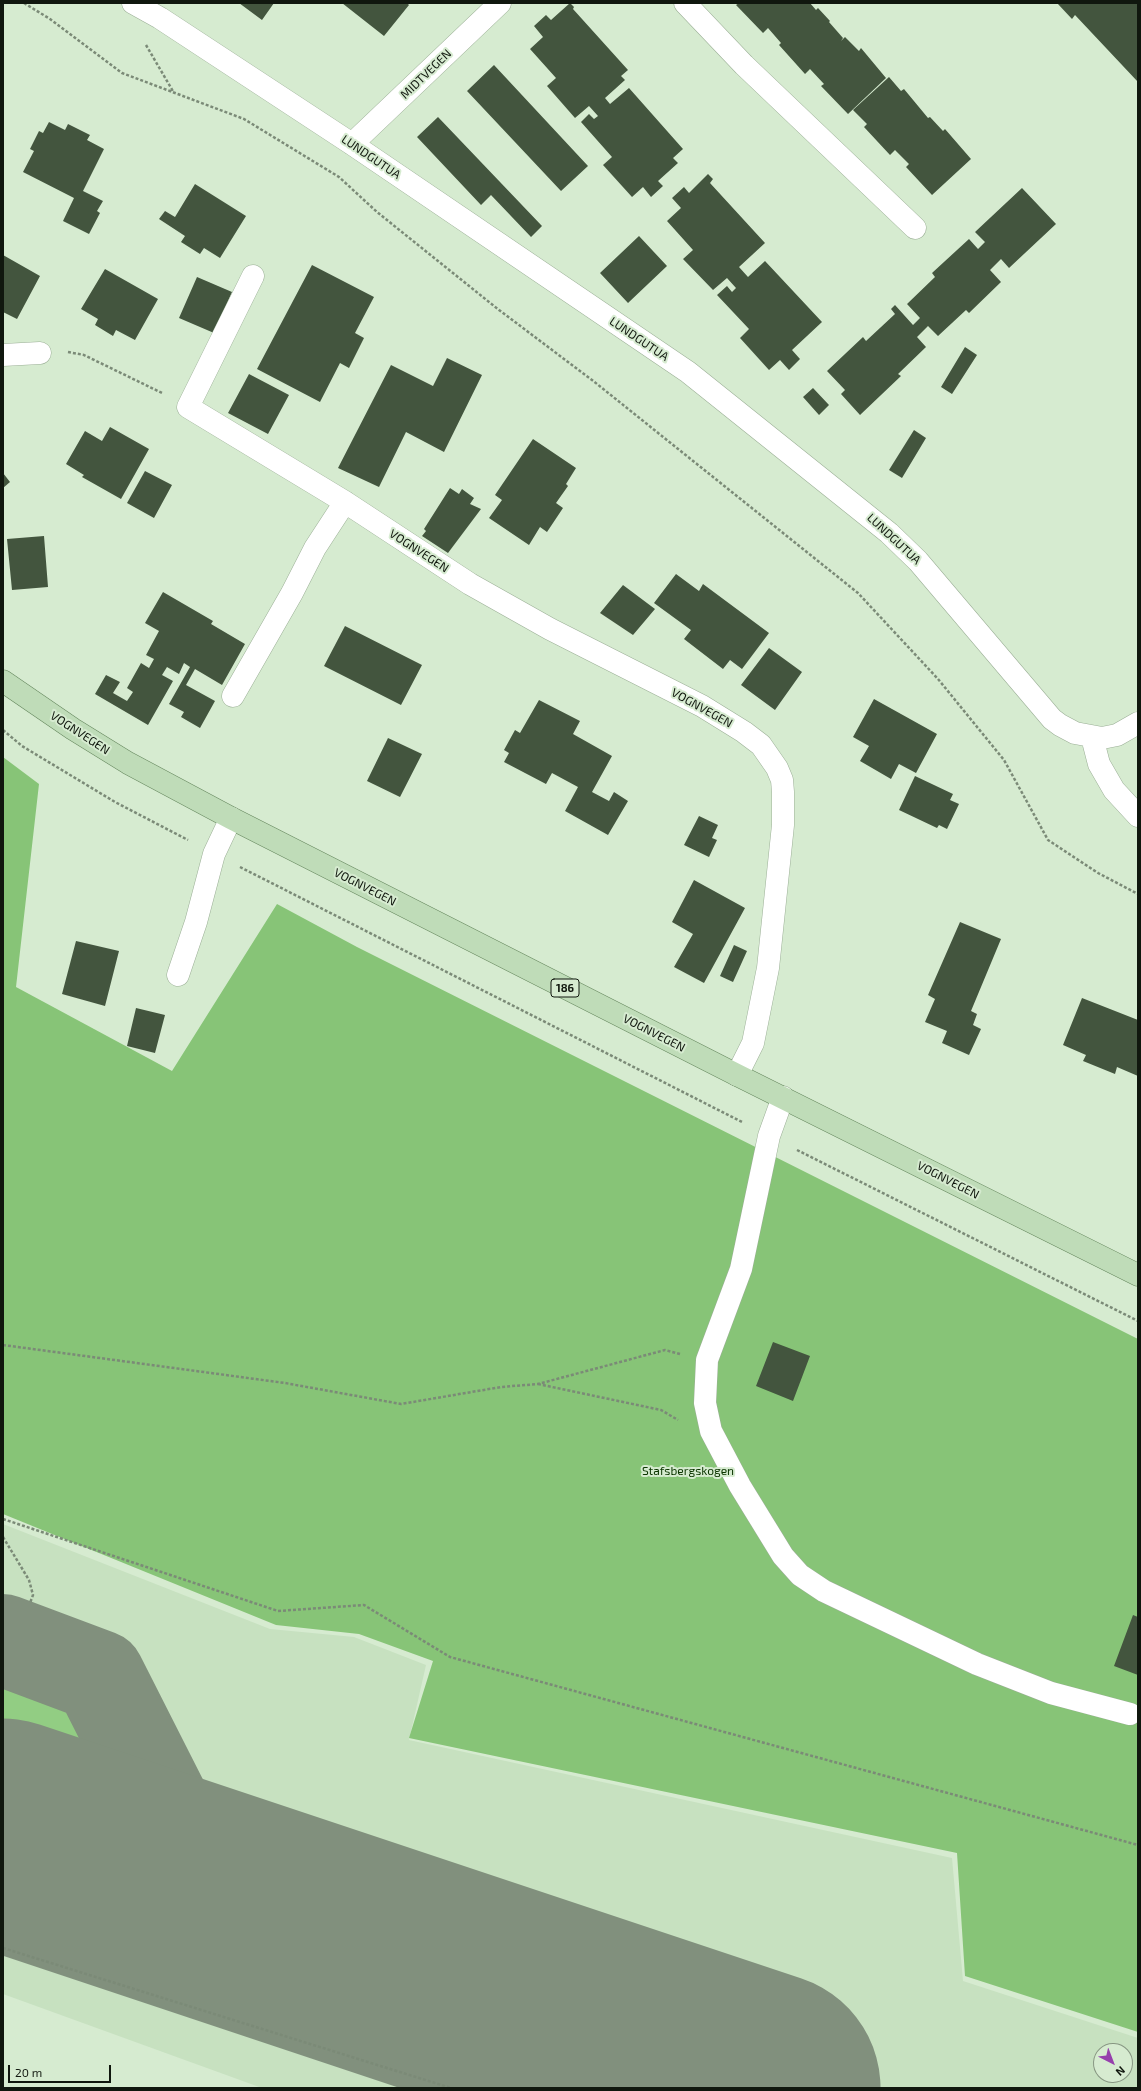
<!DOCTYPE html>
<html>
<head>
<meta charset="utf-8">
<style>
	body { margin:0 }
	#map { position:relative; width:1141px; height:2091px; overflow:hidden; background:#d6ebd0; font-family:"Exo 2",sans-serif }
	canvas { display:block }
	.frame { position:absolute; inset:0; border:4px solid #10170e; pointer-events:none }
	.north { position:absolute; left:1093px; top:2043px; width:40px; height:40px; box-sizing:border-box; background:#d6ebd0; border:1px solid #879682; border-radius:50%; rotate:138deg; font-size:11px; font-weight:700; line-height:16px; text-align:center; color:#10170e }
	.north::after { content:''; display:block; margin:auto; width:14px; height:18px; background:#963fac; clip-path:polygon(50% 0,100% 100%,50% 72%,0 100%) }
	.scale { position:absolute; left:8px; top:2065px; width:103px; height:18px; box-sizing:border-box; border:2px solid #10170e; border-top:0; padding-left:5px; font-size:12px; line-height:14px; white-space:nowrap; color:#10170e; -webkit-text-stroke:3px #d6ebd0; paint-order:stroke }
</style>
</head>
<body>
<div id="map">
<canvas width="1141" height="2091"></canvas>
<div class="frame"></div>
<div class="north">N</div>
<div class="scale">20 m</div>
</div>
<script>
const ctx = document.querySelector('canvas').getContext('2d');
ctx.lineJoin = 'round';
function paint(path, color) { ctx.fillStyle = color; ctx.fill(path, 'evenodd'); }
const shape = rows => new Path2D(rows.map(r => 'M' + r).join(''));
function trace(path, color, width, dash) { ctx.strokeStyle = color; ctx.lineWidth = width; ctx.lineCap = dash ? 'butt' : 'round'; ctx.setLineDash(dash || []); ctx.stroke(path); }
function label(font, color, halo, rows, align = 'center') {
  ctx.font = font + ' "Exo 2",sans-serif'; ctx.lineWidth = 4; ctx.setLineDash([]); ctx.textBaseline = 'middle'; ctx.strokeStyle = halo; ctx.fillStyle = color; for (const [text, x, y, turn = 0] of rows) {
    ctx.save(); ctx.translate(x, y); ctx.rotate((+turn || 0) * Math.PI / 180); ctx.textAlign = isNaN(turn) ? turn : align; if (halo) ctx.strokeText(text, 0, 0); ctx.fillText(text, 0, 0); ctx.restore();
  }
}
paint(shape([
	[3,1524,270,1629,354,1637,426,1665,409,1740,952,1858,963,1981,1138,2038,1138,2088,262,2088,3,1994],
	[1101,2051,1125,2051,1125,2075,1101,2075]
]), '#c7e1c0');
paint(shape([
	[3,1670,94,1701,180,1870,3,1809]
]), '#92cd83');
paint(shape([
	[3,757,39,784,16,987,172,1071,277,904,357,947,1138,1339,1138,2032,965,1976,957,1853,409,1738,433,1661,359,1634,276,1625,3,1514]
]), '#87c477');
trace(shape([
	[3,1640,99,1676,216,1907]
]), '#81907d', 92);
trace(shape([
	[3,1834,765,2088]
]), '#81907d', 231);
paint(shape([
	[239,3,274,3,262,20],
	[342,3,407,3,409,5,384,36],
	[570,3,574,7,573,9,628,70,621,76,625,80,605,98,610,104,629,88,683,149,673,158,678,163,658,181,663,186,651,197,643,187,632,197,603,165,612,157,581,122,589,114,594,119,598,116,589,106,575,118,547,86,556,78,530,49,543,37,534,26,546,15,551,20],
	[739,3,810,3,816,10,818,8,830,21,829,22,843,38,841,41,845,37,859,51,861,48,886,78,848,114,821,86,824,84,810,69,805,74,779,45,781,43,768,28,763,33,736,5],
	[1057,3,1138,3,1138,82,1075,15,1072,19],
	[494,65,588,166,561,191,467,91],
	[889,77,901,91,904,89,928,118,930,117,943,131,945,129,971,159,932,195,906,167,909,164,895,150,890,155,864,127,867,124,853,110],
	[438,117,542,226,531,237,491,195,481,205,417,137],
	[49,122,65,130,68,124,90,135,87,140,104,149,83,191,103,201,97,211,100,213,89,234,63,221,74,198,23,172,34,151,30,149,39,131,43,133],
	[708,174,713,179,710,183,765,243,739,267,748,277,765,261,822,322,792,350,800,359,789,370,780,360,769,370,740,338,749,329,717,295,727,286,732,292,736,288,727,278,713,290,683,259,693,250,667,221,681,208,672,198,684,187,689,193],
	[195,184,246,216,220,258,204,248,200,254,181,242,185,236,159,219,165,211,175,217],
	[1022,188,1056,224,1009,268,1001,259,990,270,1001,282,969,313,966,310,938,336,928,326,917,337,926,347,898,374,901,376,860,415,841,394,845,390,827,371,863,337,866,341,895,314,891,309,895,305,913,325,920,318,907,304,935,277,932,273,969,239,978,249,985,242,975,232],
	[639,236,667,266,628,303,600,273],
	[3,255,40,276,17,319,3,312],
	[312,265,374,297,355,333,364,338,349,368,340,363,320,402,257,369],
	[105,269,158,299,135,340,116,330,113,336,95,325,98,319,81,309],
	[197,277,232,292,214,333,179,318],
	[965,347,977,355,952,394,941,387],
	[447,358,482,375,444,452,406,432,379,487,338,468,391,365,433,386],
	[249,374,289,395,268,434,228,413],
	[813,388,829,405,819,415,803,397],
	[110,427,149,449,121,499,82,477,84,475,66,464,85,431,102,441],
	[914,430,926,438,902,478,889,470],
	[533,439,576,468,566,484,568,486,556,503,563,508,547,532,540,527,529,545,489,518,502,500,495,495],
	[145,471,172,485,154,518,127,503],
	[3,473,10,482,3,488],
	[450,488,459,494,462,489,474,498,470,504,481,509,448,553,422,536,426,531,424,529],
	[44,536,48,587,12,590,7,539],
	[676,574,699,591,703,584,769,633,742,669,730,660,723,669,684,639,691,630,654,603],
	[623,585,655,609,633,635,600,613],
	[163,592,213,621,211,624,245,644,222,685,195,669,186,685,215,701,200,728,181,717,184,712,169,704,190,667,184,663,179,674,167,667,162,675,173,681,148,725,95,694,106,675,120,682,113,693,127,701,133,692,127,688,141,663,149,668,154,659,146,655,159,631,145,623],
	[345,626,422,665,401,705,324,666],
	[769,648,802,672,775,710,741,685],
	[874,699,937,734,916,773,899,764,891,779,860,761,869,746,853,737],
	[539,700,580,721,573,734,612,756,592,792,609,801,614,792,628,801,608,835,565,811,578,787,552,773,546,784,504,762,509,753,504,750,515,730,520,733],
	[388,738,422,754,400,797,367,781],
	[915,776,953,794,950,800,959,804,947,829,939,825,937,828,899,810],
	[699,816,718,825,712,838,717,840,709,857,684,845],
	[694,880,745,908,704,983,674,967,693,934,672,922],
	[960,922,1001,939,971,1011,977,1014,973,1025,981,1029,969,1055,942,1043,947,1031,925,1022,935,999,928,995],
	[76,941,119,951,105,1006,62,994],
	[734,945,747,951,733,982,720,976],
	[1082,998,1138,1020,1138,1076,1117,1067,1115,1074,1083,1061,1086,1055,1063,1045],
	[136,1008,165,1015,155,1053,127,1046],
	[773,1342,810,1356,793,1401,756,1386],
	[1133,1615,1138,1617,1138,1675,1114,1666]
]), '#43553e');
const minor = shape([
	[133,3,160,18,352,144,688,372,889,533,918,561,1052,719,1060,725,1075,733,1102,738,1117,735,1138,723],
	[685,3,744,65,915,228],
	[352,144,500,3],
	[253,276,188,407,345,502,470,584,550,629,702,706,744,732,761,745,777,768,782,780,783,792,783,825,768,968,753,1043,737,1075],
	[3,355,40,353],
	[233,696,292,593,315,548,345,502],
	[1092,737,1099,764,1114,790,1138,816],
	[178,975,196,922,214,854,231,818],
	[783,1097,769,1136,741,1269,707,1360,705,1403,711,1431,740,1486,783,1556,800,1575,824,1591,977,1664,1051,1693,1130,1714]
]);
const major = shape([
	[3,681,73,729,128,763,231,818,737,1075,1138,1275]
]);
trace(minor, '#9baf96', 23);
trace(major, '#66875e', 23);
trace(shape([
	[24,3,50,19,122,73,244,119,339,177,377,212,499,310,592,380,858,593,938,679,1004,760,1048,840,1098,873,1138,894],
	[146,45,174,93],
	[68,352,84,355,162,393],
	[3,730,22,746,115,802,188,840],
	[240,867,742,1122],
	[797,1150,1138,1321],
	[3,1345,285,1383,401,1404,501,1387,538,1384,665,1350,680,1354],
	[538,1384,661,1410,678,1420],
	[3,1519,278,1611,364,1605,450,1657,1138,1845],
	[3,1537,29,1580,33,1595,30,1603],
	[3,1948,451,2088]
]), '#7b8a77', 2.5, [3, 2]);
trace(minor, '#fff', 22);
trace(major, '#bfdcb8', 22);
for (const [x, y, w] of [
	[565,988,28]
]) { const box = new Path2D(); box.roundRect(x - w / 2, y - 9, w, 18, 3); ctx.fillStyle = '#d6ebd0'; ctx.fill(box); trace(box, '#10170e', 1); }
label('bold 11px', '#10170e', null, [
	["186",565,988]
]);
label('12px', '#10170e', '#d6ebd0', [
	["MIDTVEGEN",426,74,-44],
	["LUNDGUTUA",371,157,34],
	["LUNDGUTUA",639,339,34],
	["LUNDGUTUA",894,539,43],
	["VOGNVEGEN",419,551,33],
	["VOGNVEGEN",702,708,29],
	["VOGNVEGEN",80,733,33],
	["VOGNVEGEN",365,887,27],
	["VOGNVEGEN",654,1033,27],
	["VOGNVEGEN",948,1180,27]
]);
label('12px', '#0c3600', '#d6ebd0', [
	["Stafsbergskogen",688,1471]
]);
</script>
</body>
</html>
